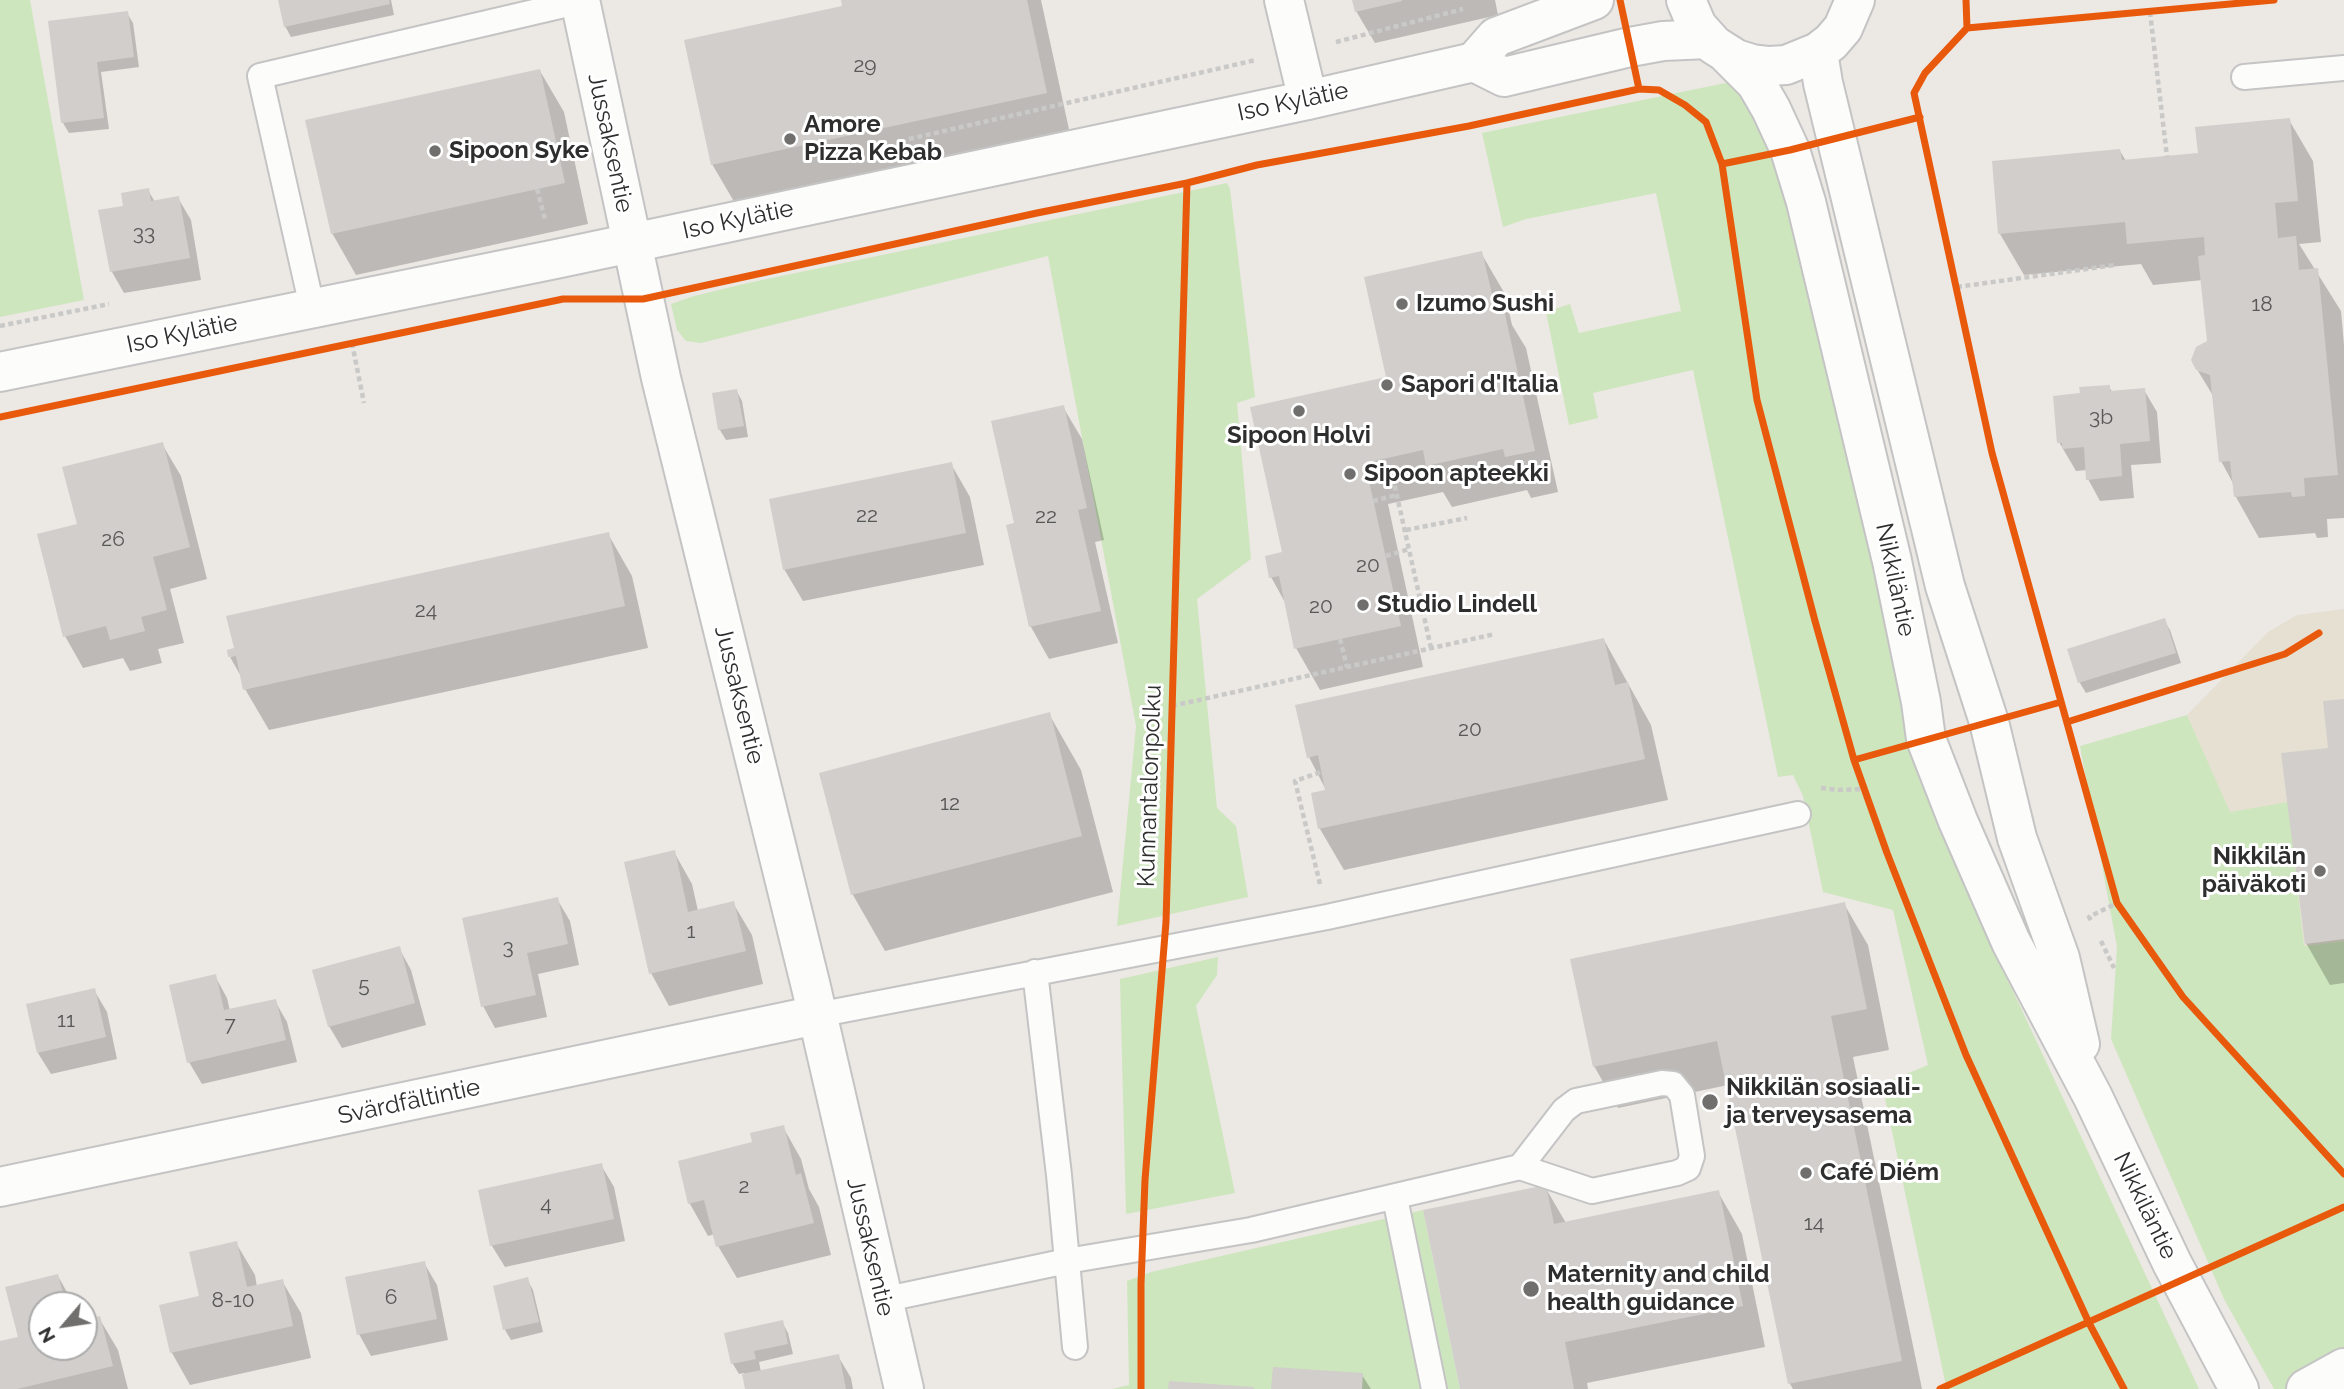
<!DOCTYPE html>
<html>
<head>
<meta charset="utf-8">
<style>
	body { margin:0 }
	#map { position:relative; width:2344px; height:1389px; overflow:hidden; background:#ece8e4; font-family:Raleway,sans-serif }
	canvas { display:block }
	.north { position:absolute; left:28px; top:1291px; width:70px; height:70px; box-sizing:border-box; background:#fff; border:2px solid #ababab; border-radius:50%; rotate:241deg; font-size:19px; font-weight:700; line-height:28px; text-align:center; color:#2e2e2e }
	.north::after { content:''; display:block; margin:auto; width:24px; height:32px; background:#706f6e; clip-path:polygon(50% 0,100% 100%,50% 72%,0 100%) }
</style>
</head>
<body>
<div id="map">
<canvas width="2344" height="1389"></canvas>
<div class="north">N</div>
</div>
<script>
const ctx = document.querySelector('canvas').getContext('2d');
ctx.lineJoin = 'round';
function paint(path, color) { ctx.fillStyle = color; ctx.fill(path, 'evenodd'); }
const shape = rows => new Path2D(rows.map(r => 'M' + r).join(''));
function trace(path, color, width, dash) { ctx.strokeStyle = color; ctx.lineWidth = width; ctx.lineCap = dash ? 'butt' : 'round'; ctx.setLineDash(dash || []); ctx.stroke(path); }
function label(font, color, halo, rows, align = 'center') {
  ctx.font = font + ' Raleway,sans-serif'; ctx.lineWidth = 6; ctx.setLineDash([]); ctx.textBaseline = 'middle'; ctx.strokeStyle = halo; ctx.fillStyle = color; for (const [text, x, y, turn = 0] of rows) {
    ctx.save(); ctx.translate(x, y); ctx.rotate((+turn || 0) * Math.PI / 180); ctx.textAlign = isNaN(turn) ? turn : align; if (halo) ctx.strokeText(text, 0, 0); ctx.fillText(text, 0, 0); ctx.restore();
  }
}
paint(shape([
	[2344,609,2344,941,2304,947,2288,803,2230,813,2187,715,2268,632,2297,615]
]), '#e6e0d3');
paint(shape([
	[0,0,30,0,84,300,0,317],
	[1735,81,1773,145,1865,509,1914,751,1969,897,2199,1389,1940,1389,1946,1386,1882,1084,1928,1065,1893,910,1823,892,1803,796,1793,775,1778,777,1693,370,1593,393,1598,418,1569,425,1546,312,1570,304,1579,333,1681,311,1656,193,1526,219,1503,227,1482,133],
	[1227,183,1230,189,1255,397,1237,403,1251,559,1197,599,1217,808,1236,826,1248,897,1117,926,1136,726,1048,256,701,343,686,341,677,330,671,304,694,296,748,283],
	[2187,715,2230,812,2288,802,2304,946,2344,941,2344,1389,2274,1389,2224,1299,2111,1039,2117,947,2080,746],
	[1218,957,1217,975,1196,1006,1235,1193,1126,1214,1120,979],
	[1423,1210,1460,1389,1112,1389,1129,1385,1127,1281,1151,1272]
]), '#cee6be');
paint(shape([
	[280,0,391,0,394,15,291,37,285,26],
	[842,0,1041,0,1070,134,736,205,712,164,844,7],
	[1353,0,1495,0,1498,15,1375,43,1356,11],
	[127,13,133,23,139,67,101,72,109,129,69,133,63,123,50,23],
	[540,71,564,112,588,224,356,275,332,233],
	[2289,120,2313,161,2321,242,2299,244,2341,311,2344,345,2344,518,2327,519,2328,537,2317,538,2315,533,2259,538,2236,497,2234,485,2221,461,2215,399,2195,366,2209,342,2203,280,2153,285,2141,264,2024,275,2000,234,2120,151,2126,161,2200,155],
	[148,190,155,202,178,198,191,220,201,280,124,293,112,272,100,212,125,207],
	[1481,253,1505,294,1512,325,1526,348,1558,492,1531,498,1527,490,1452,507,1443,492,1388,504,1423,667,1320,690,1296,648,1286,604,1271,577,1388,379],
	[2109,387,2113,393,2144,390,2157,412,2161,463,2131,465,2134,498,2100,501,2088,479,2087,470,2076,471,2059,442,2081,395],
	[736,390,742,401,748,437,726,440,720,430,714,394],
	[1063,407,1082,439,1104,540,1095,542,1118,643,1049,659,1031,627,1008,526,1016,525],
	[162,444,181,476,207,579,170,589,184,643,158,649,162,663,130,671,123,658,83,668,65,636],
	[951,464,970,497,984,565,803,601,784,569],
	[608,534,632,576,648,648,269,730,245,689,242,678,230,657],
	[2164,620,2170,630,2181,663,2086,693,2080,683,2069,650],
	[1604,640,1651,725,1668,800,1344,870,1320,829,1313,795,1327,792,1309,757],
	[2344,700,2344,983,2330,985,2306,943,2330,749],
	[1049,714,1081,770,1113,892,885,951,853,895,821,774],
	[674,852,692,884,698,911,733,903,752,935,763,984,669,1006,651,973],
	[557,899,570,921,579,965,538,974,547,1017,495,1028,483,1006],
	[1844,904,1868,945,1889,1050,1853,1057,1922,1389,1793,1389,1790,1384,1728,1085,1618,1108,1594,1066],
	[399,948,411,970,426,1025,342,1048,329,1026],
	[215,976,227,998,230,1011,275,1001,287,1022,297,1062,202,1084,189,1062],
	[94,990,107,1012,117,1059,51,1074,38,1053],
	[783,1127,801,1159,809,1189,819,1207,831,1255,737,1278,718,1246,715,1234,708,1236,690,1204,680,1162,754,1144],
	[601,1165,614,1187,625,1241,505,1267,492,1246,480,1192],
	[1545,1187,1566,1223,1718,1192,1742,1234,1765,1347,1587,1383,1588,1389,1461,1389],
	[236,1243,255,1275,257,1287,282,1281,301,1313,311,1358,190,1385,172,1353,162,1306,201,1298],
	[424,1263,437,1285,448,1340,371,1356,359,1334],
	[58,1276,74,1305,42,1305,42,1347,84,1347,84,1322,99,1318,118,1350,128,1389,0,1389,0,1343,20,1338],
	[527,1279,533,1290,543,1332,511,1340,505,1330,495,1287],
	[782,1322,788,1333,793,1354,759,1362,761,1372,838,1356,851,1378,853,1389,747,1389,744,1373,739,1374,733,1364,726,1334],
	[1362,1375,1371,1389,1273,1389]
]), '#0003');
paint(shape([
	[278,0,389,0,390,4,284,27],
	[841,0,1027,0,1047,93,711,165,684,40,842,6],
	[1352,0,1402,0,1402,1,1355,12],
	[128,11,134,57,97,62,104,118,61,123,48,21],
	[540,69,565,183,331,234,305,120],
	[2290,118,2298,201,2275,203,2278,238,2296,236,2299,270,2318,268,2338,475,2304,478,2305,496,2292,497,2291,492,2234,497,2230,461,2219,462,2210,375,2196,370,2191,360,2196,347,2207,341,2198,256,2205,255,2204,237,2127,244,2125,222,1998,234,1992,161,2120,149,2122,160,2198,153,2195,127],
	[149,188,151,201,179,196,190,258,110,272,98,210,123,206,121,193],
	[1482,251,1495,307,1503,305,1535,451,1505,457,1503,449,1426,466,1423,450,1365,463,1401,626,1294,649,1279,576,1269,578,1265,556,1282,552,1250,407,1386,377,1364,277],
	[2110,385,2110,391,2145,388,2150,441,2120,444,2122,476,2086,480,2084,447,2062,449,2062,443,2057,443,2053,396,2080,393,2079,387],
	[737,389,744,426,718,430,712,393],
	[1064,405,1087,508,1078,510,1101,611,1029,627,1006,525,1014,523,991,421],
	[163,442,190,547,153,557,167,610,141,617,145,631,110,640,106,626,63,637,37,534,77,524,62,467],
	[952,462,966,533,783,570,769,499],
	[609,532,625,606,243,690,236,656,228,657,227,650,234,648,226,616],
	[2165,618,2176,653,2078,683,2067,649],
	[1604,638,1615,685,1628,682,1645,759,1318,829,1311,793,1325,790,1318,755,1307,758,1295,705],
	[2344,699,2344,939,2305,944,2281,753,2328,748,2323,701],
	[1050,712,1082,836,851,895,819,773],
	[675,850,688,912,734,901,746,951,649,974,624,862],
	[558,897,568,944,527,953,536,995,481,1007,462,918],
	[1845,902,1867,1009,1831,1016,1902,1361,1788,1384,1717,1041,1593,1067,1570,959],
	[400,946,415,1003,328,1027,312,970],
	[216,974,224,1010,276,999,286,1040,187,1063,169,985],
	[95,988,106,1037,37,1053,26,1004],
	[784,1125,796,1175,801,1173,814,1223,716,1247,704,1200,688,1204,678,1161,752,1142,750,1133],
	[602,1163,614,1219,490,1246,478,1190],
	[1546,1185,1554,1224,1719,1190,1743,1306,1565,1342,1574,1389,1460,1389,1423,1210],
	[237,1241,247,1287,283,1279,293,1326,170,1353,159,1305,199,1296,189,1252],
	[425,1261,437,1319,357,1335,345,1277],
	[58,1274,66,1305,42,1305,42,1347,84,1347,84,1320,100,1316,113,1366,17,1389,0,1389,0,1341,18,1337,5,1287],
	[528,1277,539,1322,503,1330,493,1286],
	[783,1320,788,1344,754,1351,756,1359,731,1364,724,1333],
	[839,1354,846,1389,745,1389,742,1374],
	[1273,1367,1363,1373,1362,1389,1271,1389],
	[1169,1381,1254,1387,1254,1389,1168,1389]
]), '#d1cecb');
const lane = shape([
	[2244,77,2344,68],
	[312,307,260,76,581,1],
	[1035,972,1059,1175,1075,1347],
	[817,1015,1327,917,1798,814],
	[1395,1198,1434,1389],
	[882,1300,1067,1261,1251,1230,1520,1167,1592,1191,1677,1173,1688,1168,1692,1156,1682,1095,1673,1084,1662,1083,1576,1101,1564,1110,1520,1167]
]);
const street = shape([
	[580,0,661,378,811,987,904,1389],
	[1284,0,1308,100],
	[1474,62,1504,77,1630,47,1663,41,1708,39],
	[0,372,556,259,1308,100,1474,62,1496,37,1594,0],
	[0,1187,817,1015],
	[2306,1389,2344,1368]
]);
const secondary = shape([
	[1686,0,1697,26,1714,45,1736,59,1752,64,1769,66,1786,65,1818,52,1831,42,1843,28,1855,0],
	[1818,52,1823,83,1945,586,1989,722,2017,838,2060,958,2080,1044],
	[1728,55,1756,83,1771,109,1790,150,1806,202,1892,561,1921,702,1926,739,1958,821,2011,942,2093,1097,2172,1263,2239,1389]
]);
trace(lane, '#c5c4c5', 28);
trace(street, '#c5c4c5', 42);
trace(secondary, '#c5c4c5', 42);
trace(shape([
	[2150,12,2167,157],
	[1336,42,1463,9],
	[909,139,1256,60],
	[537,189,545,219],
	[1957,287,2115,265],
	[0,326,109,304],
	[352,343,364,403],
	[1391,469,1431,648],
	[1373,501,1397,495],
	[1406,530,1467,518],
	[1386,556,1409,549],
	[1396,605,1421,599],
	[1340,639,1347,667],
	[1172,706,1495,634],
	[1821,788,1839,790,1864,789],
	[1320,884,1295,781,1321,772],
	[2091,920,2089,917,2117,903],
	[2101,941,2114,968]
]), '#c9c9c8', 4.5, [5, 3.5]);
trace(lane, '#fcfcfb', 24);
trace(street, '#fcfcfb', 38);
trace(secondary, '#fcfcfb', 38);
trace(shape([
	[1620,0,1639,89],
	[1966,0,1967,28,1925,73,1914,93,1992,453,2117,903,2183,997,2344,1174],
	[1967,28,2274,0],
	[1722,164,1790,150,1920,117],
	[0,417,563,299,643,299,1037,213,1187,183,1257,165,1469,126,1639,89,1659,90,1685,105,1706,122,1722,164,1757,400,1815,621,1854,760,1887,853,1966,1055,2089,1323,2124,1389],
	[2067,722,2285,654,2319,633],
	[1854,760,2061,702],
	[1141,1389,1141,1284,1145,1180,1166,922,1187,183],
	[1940,1389,2344,1207]
]), '#e8590c', 7);
for (const [x, y, r, color] of [
	[790,139,7,"#706f6e"],
	[435,151,7,"#706f6e"],
	[1402,304,7,"#706f6e"],
	[1387,385,7,"#706f6e"],
	[1299,411,7,"#706f6e"],
	[1350,474,7,"#706f6e"],
	[1363,605,7,"#706f6e"],
	[2320,871,7,"#706f6e"],
	[1710,1102,9,"#706f6e"],
	[1806,1173,7,"#706f6e"],
	[1531,1289,9,"#706f6e"]
]) { const dot = new Path2D(); dot.arc(x, y, r, 0, 2 * Math.PI); ctx.fillStyle = color; ctx.fill(dot); trace(dot, '#fff', 2.5); }
label('21px', '#585857', null, [
	["29",865,66],
	["33",144,234],
	["18",2262,305],
	["3b",2101,418],
	["22",867,516],
	["22",1046,517],
	["26",113,540],
	["20",1368,566],
	["20",1321,607],
	["24",426,611],
	["20",1470,730],
	["12",950,804],
	["1",691,932],
	["3",508,948],
	["5",364,986],
	["11",66,1021],
	["7",230,1025],
	["2",744,1187],
	["4",546,1205],
	["14",1814,1224],
	["6",391,1298],
	["8-10",233,1301]
]);
label('24px', '#2e2e2e', '#fff', [
	["Iso Kylätie",1293,102,-12],
	["Jussaksentie",610,143,78],
	["Iso Kylätie",738,220,-12],
	["Iso Kylätie",182,334,-12],
	["Nikkiläntie",1895,580,78],
	["Jussaksentie",739,695,76],
	["Kunnantalonpolku",1150,786,-88],
	["Svärdfältintie",409,1102,-12],
	["Nikkiläntie",2145,1206,64],
	["Jussaksentie",870,1247,77]
]);
label('bold 24px', '#2e2e2e', '#fff', [
	["Amore",804,125],
	["Pizza Kebab",804,153],
	["Sipoon Syke",449,151],
	["Izumo Sushi",1416,304],
	["Sapori d'Italia",1401,385],
	["Sipoon Holvi",1299,436,"center"],
	["Sipoon apteekki",1364,474],
	["Studio Lindell",1377,605],
	["Nikkilän",2306,857,"right"],
	["päiväkoti",2306,885,"right"],
	["Nikkilän sosiaali-",1726,1088],
	["ja terveysasema",1726,1116],
	["Café Diém",1820,1173],
	["Maternity and child",1547,1275],
	["health guidance",1547,1303]
], 'left');
</script>
</body>
</html>
